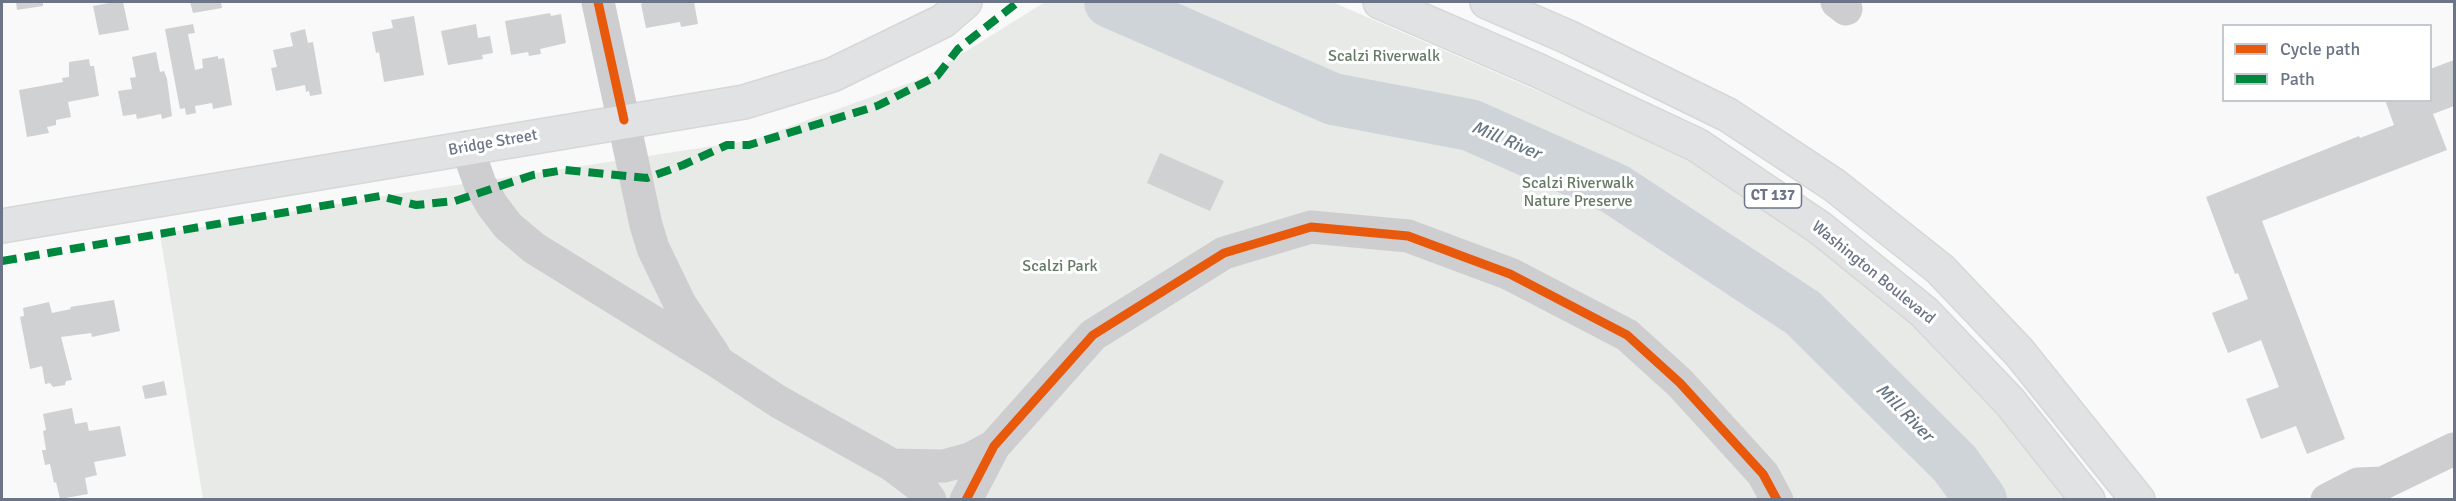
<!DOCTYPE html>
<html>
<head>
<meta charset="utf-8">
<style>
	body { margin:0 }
	#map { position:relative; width:2456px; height:501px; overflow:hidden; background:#f9f9f9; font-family:Signika,sans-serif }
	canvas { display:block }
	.frame { position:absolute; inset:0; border:3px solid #6b7587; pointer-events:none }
	.legend { position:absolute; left:2222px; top:24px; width:210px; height:78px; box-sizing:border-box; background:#fff; border:2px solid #c4c8cf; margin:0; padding:8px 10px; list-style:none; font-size:18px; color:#6b7587 }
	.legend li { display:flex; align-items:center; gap:12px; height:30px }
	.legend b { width:30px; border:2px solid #c4c8cf }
</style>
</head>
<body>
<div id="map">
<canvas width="2456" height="501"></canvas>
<div class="frame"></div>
<ul class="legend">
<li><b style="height:8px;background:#e8590c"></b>Cycle path</li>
<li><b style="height:8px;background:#00873e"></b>Path</li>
</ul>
</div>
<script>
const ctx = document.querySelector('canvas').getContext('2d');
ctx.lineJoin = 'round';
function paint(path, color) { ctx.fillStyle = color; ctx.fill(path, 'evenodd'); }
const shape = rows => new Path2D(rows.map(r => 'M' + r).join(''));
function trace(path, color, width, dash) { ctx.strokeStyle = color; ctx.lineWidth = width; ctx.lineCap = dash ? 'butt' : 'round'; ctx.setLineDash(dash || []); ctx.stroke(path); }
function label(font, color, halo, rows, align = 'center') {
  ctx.font = font + ' Signika,sans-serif'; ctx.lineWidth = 6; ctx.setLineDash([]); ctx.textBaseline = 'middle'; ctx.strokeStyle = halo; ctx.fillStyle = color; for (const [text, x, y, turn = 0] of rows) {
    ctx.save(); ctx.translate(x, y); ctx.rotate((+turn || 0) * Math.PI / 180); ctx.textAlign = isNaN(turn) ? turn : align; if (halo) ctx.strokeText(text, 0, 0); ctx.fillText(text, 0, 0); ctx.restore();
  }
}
paint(shape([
	[1045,2,1332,2,1677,151,1784,218,1911,316,1996,406,2070,499,203,499,160,234,384,196,753,140,923,78]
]), '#e7eae6');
trace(shape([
	[1110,2,1333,99,1470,125,1615,189,1803,313,1955,464,1981,500]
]), '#cfd4d9', 52);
paint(shape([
	[16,2,43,2,43,6,17,10],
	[114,2,123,2,129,30,99,35,93,6],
	[190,2,221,2,222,8,193,13],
	[644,2,694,2,698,24,681,27,680,22,646,28,641,4],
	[550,13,551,16,561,14,566,43,540,49,541,54,529,56,528,52,511,55,505,21],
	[414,16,424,75,384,82,379,52,376,53,372,32,393,28,391,20],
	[193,24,195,33,188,34,195,70,203,68,202,59,218,56,218,59,224,58,232,105,213,109,212,103,195,106,196,113,186,115,185,108,180,109,165,29],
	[476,24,478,38,490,36,493,53,482,55,483,59,448,65,441,31],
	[305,29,308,43,313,42,322,94,310,96,309,91,306,92,305,85,276,91,271,68,277,67,273,50,293,46,290,33],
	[156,52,160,72,164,71,167,79,172,116,162,119,161,114,137,119,136,114,123,116,118,91,132,89,130,78,136,77,132,57],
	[89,59,90,66,94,66,99,96,68,102,71,117,56,120,56,125,47,127,49,133,27,137,19,90,63,82,62,78,69,77,69,62],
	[2454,60,2454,106,2433,114,2447,150,2262,221,2345,439,2307,454,2296,426,2261,439,2246,399,2279,387,2261,340,2228,353,2212,313,2248,299,2238,273,2235,274,2206,197,2359,136,2360,138,2394,125,2385,100,2430,100,2430,69],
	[1160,153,1224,181,1210,211,1147,183],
	[114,300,120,331,92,337,91,333,61,337,72,380,66,381,65,385,53,387,50,383,45,384,42,366,30,369,20,317,24,316,23,308,49,302,52,313,71,309,70,307],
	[164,381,167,395,145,399,142,386],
	[72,408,75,424,87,422,89,431,120,426,126,456,94,462,97,475,85,478,88,494,60,499,56,482,54,483,50,464,45,465,42,450,46,450,43,431,46,430,43,414]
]), '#d0d1d3');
const major = shape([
	[1380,2,1537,70,1697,145,1820,228,1924,312,2010,402,2088,500],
	[1487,2,1568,37,1728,115,1834,185,1940,269,2019,352,2138,500],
	[2,226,744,102,832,75,943,21,965,2]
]);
trace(major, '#d6d7d7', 36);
trace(shape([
	[598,2,646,225,653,248,680,304,714,355],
	[1837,2,1846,9],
	[467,147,480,184,492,205,508,226,534,248,718,362,779,402,892,465,920,486,930,500],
	[892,465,944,466,970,459,994,446],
	[966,500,994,446,1093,335,1224,253,1311,227,1408,236,1510,274,1627,335,1680,383,1763,474,1777,500],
	[2327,500,2358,484,2383,483,2454,449]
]), '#ceced0', 33);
trace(major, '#e1e2e3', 33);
trace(shape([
	[2,261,380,196,416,205,455,201,533,175,565,170,647,178,683,165,727,145,749,145,877,106,937,76,958,49,1018,2]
]), '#00873e', 8, [15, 8]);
trace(shape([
	[598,2,624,120],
	[966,500,994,446,1093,335,1224,253,1311,227,1408,236,1510,274,1627,335,1680,383,1763,474,1777,500]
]), '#e8590c', 9);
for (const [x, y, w] of [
	[1773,196,57]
]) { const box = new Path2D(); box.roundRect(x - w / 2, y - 12, w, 24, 4.5); ctx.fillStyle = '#fff'; ctx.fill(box); trace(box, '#6b7587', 1.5); }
label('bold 15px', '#6b7587', null, [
	["CT 137",1773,196]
]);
label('16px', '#657965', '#fff', [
	["Scalzi Riverwalk",1384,57],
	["Scalzi Riverwalk",1578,184],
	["Nature Preserve",1578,202],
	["Scalzi Park",1060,267]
]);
label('16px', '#6b7587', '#fff', [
	["Bridge Street",493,143,-10],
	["Washington Boulevard",1873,273,39]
]);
label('italic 18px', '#677581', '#fff', [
	["Mill River",1506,141,23],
	["Mill River",1904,413,45]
]);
</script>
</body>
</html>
